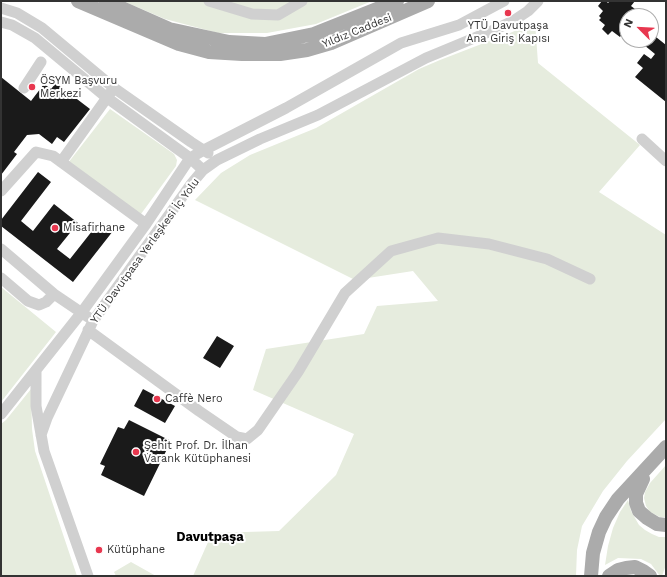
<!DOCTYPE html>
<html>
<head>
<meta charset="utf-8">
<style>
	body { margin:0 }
	#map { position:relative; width:667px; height:577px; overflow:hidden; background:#fff; font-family:"Work Sans",sans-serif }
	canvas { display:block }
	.frame { position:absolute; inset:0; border:2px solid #333; pointer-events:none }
	.north { position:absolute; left:619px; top:8px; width:40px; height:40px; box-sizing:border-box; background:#fff; border:1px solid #adadad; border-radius:50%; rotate:294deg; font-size:11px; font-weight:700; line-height:16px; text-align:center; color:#333 }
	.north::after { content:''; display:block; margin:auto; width:14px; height:18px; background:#e8374f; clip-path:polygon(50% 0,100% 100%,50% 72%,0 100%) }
</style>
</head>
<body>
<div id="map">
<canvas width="667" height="577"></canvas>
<div class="frame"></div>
<div class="north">N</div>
</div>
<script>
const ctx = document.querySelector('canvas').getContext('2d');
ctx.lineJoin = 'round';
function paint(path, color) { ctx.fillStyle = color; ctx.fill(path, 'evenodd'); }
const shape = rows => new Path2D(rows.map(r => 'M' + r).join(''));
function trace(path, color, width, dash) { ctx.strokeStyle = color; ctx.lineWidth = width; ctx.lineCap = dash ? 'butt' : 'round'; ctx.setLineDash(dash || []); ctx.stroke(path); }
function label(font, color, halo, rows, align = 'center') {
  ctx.font = font + ' "Work Sans",sans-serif'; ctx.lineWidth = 4; ctx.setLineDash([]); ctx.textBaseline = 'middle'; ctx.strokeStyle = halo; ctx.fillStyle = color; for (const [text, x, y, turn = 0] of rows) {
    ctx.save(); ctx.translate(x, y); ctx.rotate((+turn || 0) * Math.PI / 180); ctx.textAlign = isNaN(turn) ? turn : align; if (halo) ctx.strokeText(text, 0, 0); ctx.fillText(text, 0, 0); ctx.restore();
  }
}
paint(shape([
	[123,1,372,1,316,24,267,33,218,33,165,19],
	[535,22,538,63,640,145,599,192,666,235,666,419,627,461,603,491,582,526,577,550,576,576,193,576,212,533,279,531,336,475,354,434,253,390,266,349,364,334,377,306,438,301,413,271,355,280,195,200,221,173,250,155,316,128,419,69,440,60,510,33],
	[110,109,174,154,177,160,176,166,141,214,68,163],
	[1,287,56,332,1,402],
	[31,389,32,429,35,451,77,576,1,576,1,424,6,420],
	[666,465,666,517,660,517,650,512,646,506,644,498,645,492,650,483],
	[628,500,631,511,639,525,645,530,652,534,659,537,666,537,666,565,662,576,660,576,651,564,641,559,618,558,605,565,608,546,613,528,620,512],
	[131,562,156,576,116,576,114,572]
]), '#e6ecde');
paint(shape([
	[602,1,606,1,608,3,610,1,635,1,631,6,639,12,636,16,627,16,627,31,625,30,620,37,612,31,608,35,602,29,605,25,599,20,601,18,599,16,603,11,598,6],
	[651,33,666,45,666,102,635,77,643,68,637,63,644,54,651,59,655,54,638,40,651,40],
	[1,77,31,101,44,84,51,89,56,83,90,109,64,142,57,137,52,144,39,134,27,135,14,152,17,154,1,175],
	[38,172,51,182,21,221,33,231,54,204,78,223,57,249,70,259,100,221,113,231,73,282,1,226,1,220],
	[217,336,234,346,220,368,203,358],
	[143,389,175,406,165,423,134,406],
	[129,420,171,441,144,496,101,475,105,466,100,464,118,427,124,429]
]), '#1a1a1a');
trace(shape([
	[209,1,252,14,278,15,302,1],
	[1,8,17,13,42,28,114,88,191,142,208,153],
	[1,22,12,25,35,38,106,97,190,158,203,170],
	[24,88,41,62],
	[642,139,666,161],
	[61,162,111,92],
	[1,191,36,152,53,156,146,224],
	[1,249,54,294,88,317],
	[1,278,28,301,39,305,46,302,54,294],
	[88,330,199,411,237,437,247,439,258,430,298,372,345,293,391,251,438,238,489,244,547,259,590,279],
	[36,370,36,406,44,451,88,576],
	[1,414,82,312,146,224,190,158,204,150,286,108,401,43,459,25,504,1],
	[41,435,47,418,93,321,192,183,203,170,217,160,260,139,318,115,426,58,496,29,513,21,528,11,538,1]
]), '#d0d0d0', 11);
trace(shape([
	[78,1,179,44,209,52,242,54,280,54,307,50,331,43,428,1],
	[106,1,169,29,229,42,265,44,314,34,397,1],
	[643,479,636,494,636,503,639,511,647,518,657,524,666,525],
	[591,576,593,553,599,532,606,517,618,499,666,447],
	[609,576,618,570,626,568,635,567,643,571,650,576]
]), '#ababab', 14);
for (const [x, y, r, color] of [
	[508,13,4,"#e8374f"],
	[32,87,4,"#e8374f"],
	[55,228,4,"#e8374f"],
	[157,399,4,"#e8374f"],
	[136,452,4,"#e8374f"],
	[99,550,4,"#e8374f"]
]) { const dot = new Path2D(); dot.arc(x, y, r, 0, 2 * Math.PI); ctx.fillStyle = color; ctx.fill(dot); trace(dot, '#fff', 1.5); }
label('11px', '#333', '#fff', [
	["YTÜ Davutpaşa",508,26,"center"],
	["Ana Giriş Kapısı",508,39,"center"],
	["ÖSYM Başvuru",40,81],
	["Merkezi",40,94],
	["Misafirhane",63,228],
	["Caffè Nero",165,399],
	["Şehit Prof. Dr. İlhan",144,446],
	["Varank Kütüphanesi",144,459],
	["Kütüphane",107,550]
], 'left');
label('11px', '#333', '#fff', [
	["Yıldız Caddesi",357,31,-22],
	["YTÜ Davutpasa Yerleşkesi İç Yolu",145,251,-54]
]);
label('bold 13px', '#000', '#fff', [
	["Davutpaşa",210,537]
]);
</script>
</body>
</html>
